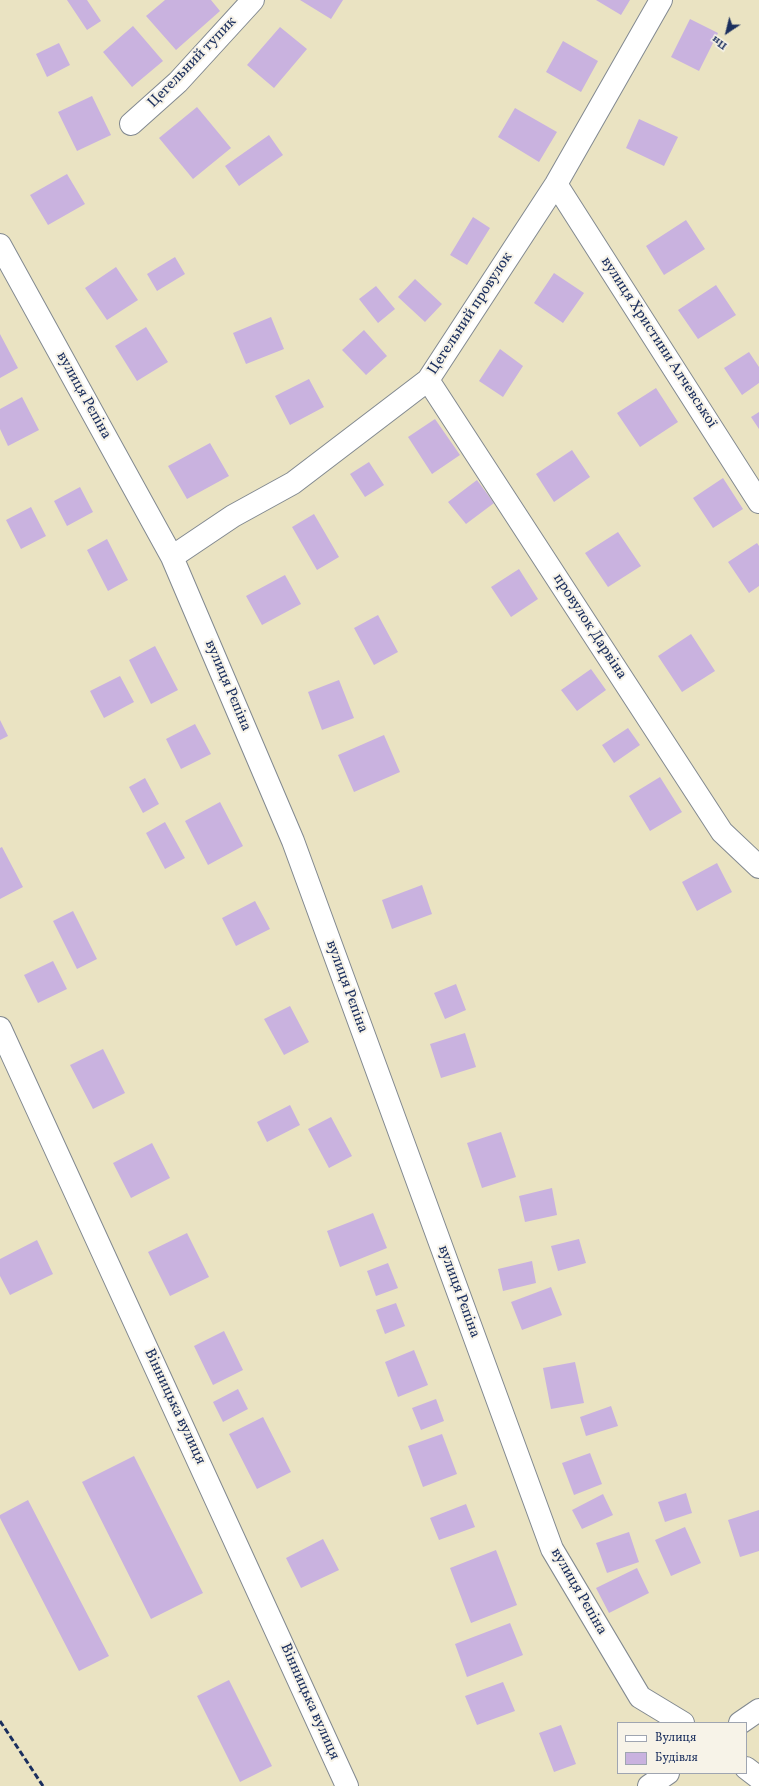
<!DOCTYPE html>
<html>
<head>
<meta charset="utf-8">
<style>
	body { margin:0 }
	#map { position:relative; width:759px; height:1786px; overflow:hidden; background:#eae3c2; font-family:Vollkorn,serif }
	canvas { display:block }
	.legend { position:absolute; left:617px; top:1722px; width:130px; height:52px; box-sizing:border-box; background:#f7f3e8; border:1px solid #9fa5b1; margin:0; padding:5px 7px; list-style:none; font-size:12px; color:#1b2f5e }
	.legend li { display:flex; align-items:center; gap:8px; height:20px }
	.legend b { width:20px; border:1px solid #9fa5b1 }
	.north { position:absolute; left:707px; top:12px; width:40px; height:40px; -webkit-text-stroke:3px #f7f3e8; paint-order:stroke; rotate:215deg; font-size:11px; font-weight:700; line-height:16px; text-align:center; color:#1b2f5e }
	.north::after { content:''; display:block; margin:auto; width:14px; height:18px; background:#1b2f5e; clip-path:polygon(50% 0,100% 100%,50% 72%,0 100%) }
</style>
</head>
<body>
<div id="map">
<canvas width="759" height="1786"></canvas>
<ul class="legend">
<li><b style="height:5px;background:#fff"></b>Вулиця</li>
<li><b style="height:11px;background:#c9b2df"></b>Будівля</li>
</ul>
<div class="north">Пн</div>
</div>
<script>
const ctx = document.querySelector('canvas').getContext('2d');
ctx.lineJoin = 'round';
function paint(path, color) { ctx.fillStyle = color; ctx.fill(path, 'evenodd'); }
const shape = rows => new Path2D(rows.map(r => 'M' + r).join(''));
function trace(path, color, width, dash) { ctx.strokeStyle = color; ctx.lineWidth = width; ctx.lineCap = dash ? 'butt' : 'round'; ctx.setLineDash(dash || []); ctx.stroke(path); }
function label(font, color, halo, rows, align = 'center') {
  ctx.font = font + ' Vollkorn,serif'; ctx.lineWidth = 4; ctx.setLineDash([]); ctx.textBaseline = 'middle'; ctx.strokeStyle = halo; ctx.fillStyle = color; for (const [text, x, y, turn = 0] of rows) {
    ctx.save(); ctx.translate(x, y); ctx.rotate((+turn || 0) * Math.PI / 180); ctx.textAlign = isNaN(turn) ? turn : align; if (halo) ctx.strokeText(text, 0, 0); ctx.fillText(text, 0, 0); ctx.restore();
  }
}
paint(shape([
	[67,0,87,0,101,21,87,30],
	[165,0,211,0,220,11,176,50,146,16],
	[300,0,343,0,331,19],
	[596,0,630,0,621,15],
	[690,19,718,33,699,71,671,57],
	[133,26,163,61,132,87,103,52],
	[280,27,307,49,274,88,247,65],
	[563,41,598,61,581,92,546,72],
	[59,43,70,65,47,77,36,54],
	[92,96,111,135,77,151,58,112],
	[197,107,231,148,193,179,159,138],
	[515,108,557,132,539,162,498,137],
	[639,119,678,137,664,166,626,148],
	[269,135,283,155,239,186,225,166],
	[67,174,85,204,48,225,30,195],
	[473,217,490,228,467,265,450,255],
	[686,220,705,249,664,275,646,246],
	[175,257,185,274,157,291,147,274],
	[116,267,138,300,107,320,85,288],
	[554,273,584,293,563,323,534,303],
	[415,279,442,304,425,322,398,297],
	[716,285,736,315,698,339,678,310],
	[376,286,395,309,378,323,359,299],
	[271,317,284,349,246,364,233,333],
	[146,327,168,362,137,381,115,346],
	[364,330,387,356,366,375,342,350],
	[0,334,18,368,0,378],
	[500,349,523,366,503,397,479,381],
	[749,352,759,367,759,383,742,395,724,368],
	[309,379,324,407,290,425,275,396],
	[656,388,678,422,640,447,617,413],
	[22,397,39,430,8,446,0,429,0,409],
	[759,412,759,429,751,417],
	[435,419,460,455,432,474,408,437],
	[210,443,229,476,187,499,168,466],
	[572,450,590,477,554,502,536,474],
	[369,462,384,485,365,497,350,474],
	[723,478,743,509,713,528,693,498],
	[477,480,494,503,466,524,448,502],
	[80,487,93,512,67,526,54,501],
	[31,507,46,536,21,549,6,520],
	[314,514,339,557,317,570,292,527],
	[618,532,641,566,608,587,585,553],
	[107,539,128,580,108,591,87,550],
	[757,543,759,546,759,586,749,593,728,562],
	[519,569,538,599,511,617,491,587],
	[285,575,301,604,262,625,246,596],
	[378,615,398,652,374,665,354,628],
	[691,634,715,671,682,692,658,656],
	[155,646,178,690,151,704,129,660],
	[591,669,606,690,577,711,561,690],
	[120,676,134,702,104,718,90,691],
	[339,680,354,718,322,730,308,692],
	[0,720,8,736,0,740],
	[195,724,211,754,181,769,166,739],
	[628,728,640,745,614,763,602,745],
	[384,735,400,772,354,792,338,755],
	[660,777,682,812,650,831,629,796],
	[145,778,159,804,143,813,129,787],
	[220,802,243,846,208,865,185,821],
	[165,822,185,858,165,869,146,833],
	[2,847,23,887,0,899,0,848],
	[717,863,732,892,697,911,682,882],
	[422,885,432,914,392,929,382,900],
	[255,901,270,929,236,946,222,918],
	[73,911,97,959,77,969,53,921],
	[53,961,67,989,38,1003,24,975],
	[456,984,466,1010,445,1019,434,993],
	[290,1006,309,1042,284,1055,264,1019],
	[465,1033,476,1067,441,1078,430,1044],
	[103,1049,125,1093,93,1109,70,1065],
	[290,1105,300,1125,267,1142,257,1122],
	[331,1117,352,1156,329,1168,308,1129],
	[501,1132,516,1177,482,1188,467,1143],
	[152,1143,170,1178,131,1198,113,1163],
	[552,1188,557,1215,525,1222,519,1196],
	[373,1213,387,1248,340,1267,327,1231],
	[187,1233,209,1277,170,1296,148,1252],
	[579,1239,586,1263,558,1271,551,1246],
	[37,1240,53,1274,10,1295,0,1276,0,1259],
	[532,1261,536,1283,503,1291,498,1269],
	[388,1263,398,1288,376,1296,367,1271],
	[551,1287,562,1315,522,1330,511,1302],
	[396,1303,405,1326,385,1334,376,1310],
	[224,1331,243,1370,213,1385,194,1346],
	[414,1350,428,1385,398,1397,385,1362],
	[575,1362,584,1403,551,1409,543,1368],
	[238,1389,248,1409,223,1422,213,1402],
	[436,1399,444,1421,421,1430,412,1408],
	[611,1406,618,1426,586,1436,580,1417],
	[263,1417,291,1472,257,1489,229,1434],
	[442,1434,457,1474,423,1487,408,1446],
	[590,1453,602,1484,574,1495,562,1463],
	[134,1456,203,1593,151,1619,82,1482],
	[686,1493,692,1513,665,1522,658,1502],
	[603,1494,613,1515,582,1529,572,1510],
	[28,1500,109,1656,79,1671,0,1518,0,1515],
	[466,1504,475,1527,439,1540,430,1518],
	[759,1510,759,1551,740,1557,728,1520],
	[685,1527,701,1563,671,1576,655,1540],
	[629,1532,639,1562,607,1573,596,1543],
	[323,1539,339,1570,301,1588,286,1558],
	[496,1550,517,1605,471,1623,450,1568],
	[637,1568,649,1593,609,1613,596,1588],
	[510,1623,523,1655,467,1677,455,1644],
	[229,1680,272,1766,240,1782,197,1696],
	[503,1682,515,1711,477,1725,465,1696],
	[561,1725,576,1764,554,1772,539,1733]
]), '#c9b2df');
const street = shape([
	[131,124,178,82,253,0],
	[556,184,759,502],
	[0,245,172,557,293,841,552,1549,640,1697,683,1723],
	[428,380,722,832,759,867],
	[172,557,233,516,293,483,428,380,556,184,661,0],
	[746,1768,759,1778]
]);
const secondary = shape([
	[0,1028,347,1786],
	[740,1723,759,1710],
	[649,1786,668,1773]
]);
trace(street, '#828990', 24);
trace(secondary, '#828990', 24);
trace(street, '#fff', 22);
trace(secondary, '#fff', 22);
trace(shape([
	[0,1721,43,1786]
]), '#1b2f5e', 3, [6, 3]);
label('15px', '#1b2f5e', '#f7f3e8', [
	["Цегельний тупик",193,63,-46],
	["Цегельний провулок",471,314,-57],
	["вулиця Христини Алчевської",658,343,57],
	["вулиця Рєпіна",83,396,61],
	["провулок Дарвіна",589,627,57],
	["вулиця Рєпіна",227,686,67],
	["вулиця Рєпіна",346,987,70],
	["вулиця Рєпіна",458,1292,70],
	["Вінницька вулиця",174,1407,65],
	["вулиця Рєпіна",578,1592,60],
	["Вінницька вулиця",309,1702,66]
]);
</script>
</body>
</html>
